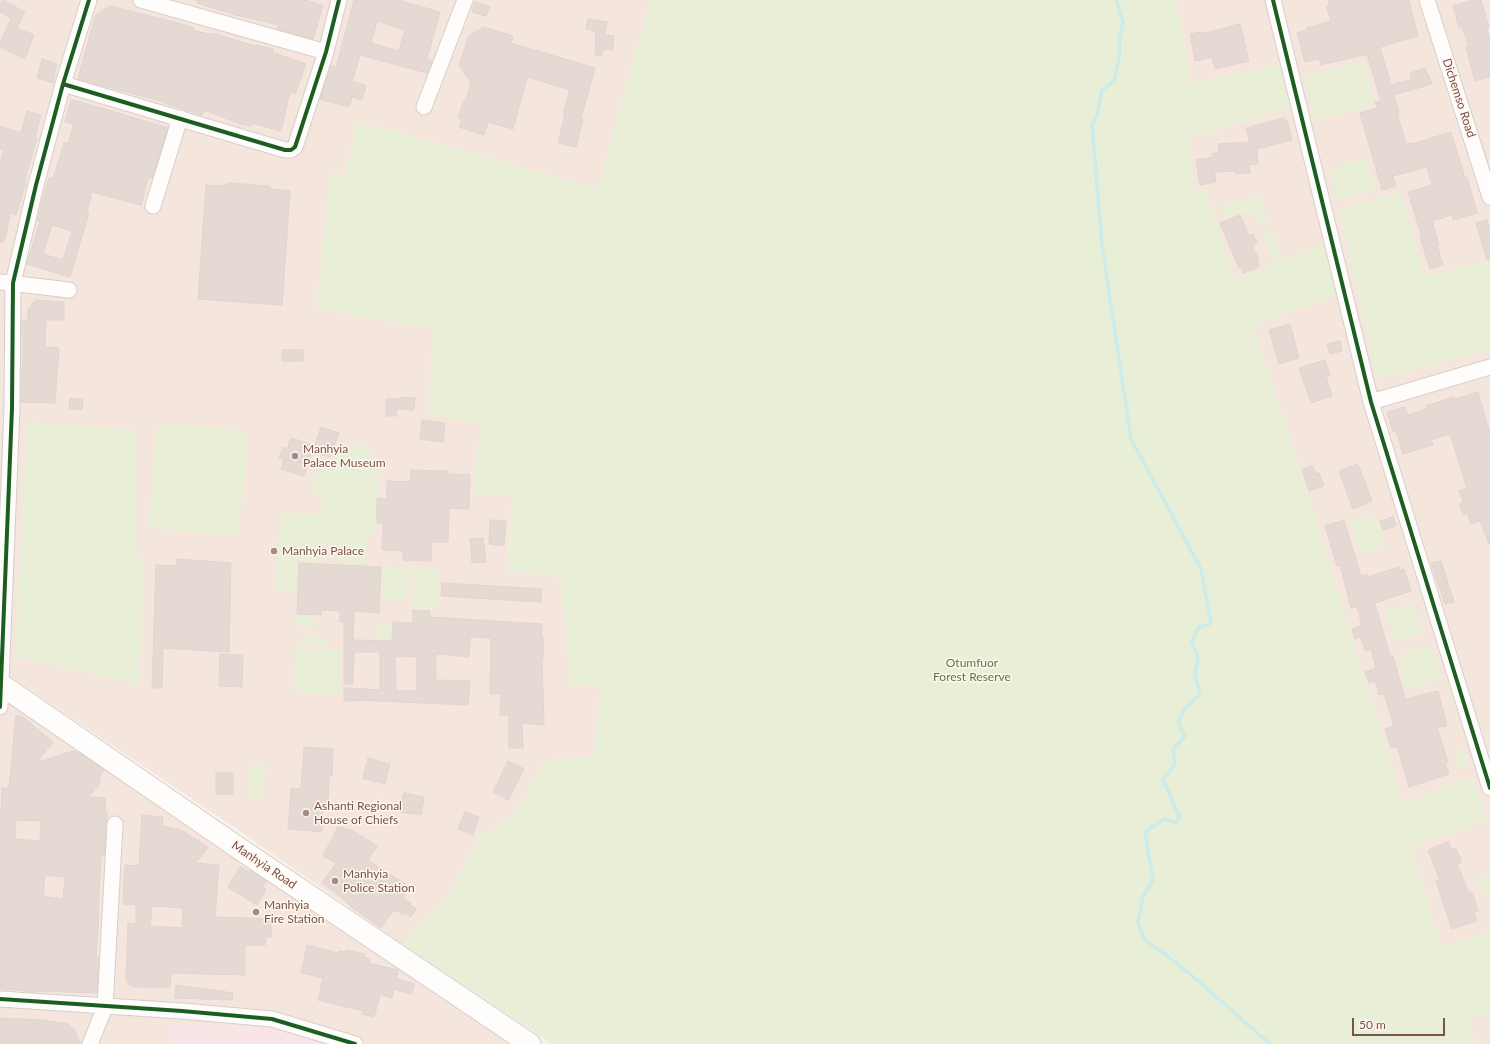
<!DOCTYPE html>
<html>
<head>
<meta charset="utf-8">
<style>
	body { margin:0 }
	#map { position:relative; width:1490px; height:1044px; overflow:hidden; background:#f8f2ec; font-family:Lato,sans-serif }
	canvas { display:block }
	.scale { position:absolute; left:1352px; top:1018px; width:93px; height:18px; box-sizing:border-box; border:2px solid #79544a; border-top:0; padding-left:5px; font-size:12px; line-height:14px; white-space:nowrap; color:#79544a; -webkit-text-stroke:3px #fff6ee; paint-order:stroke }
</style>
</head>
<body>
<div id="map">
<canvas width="1490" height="1044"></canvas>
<div class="scale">50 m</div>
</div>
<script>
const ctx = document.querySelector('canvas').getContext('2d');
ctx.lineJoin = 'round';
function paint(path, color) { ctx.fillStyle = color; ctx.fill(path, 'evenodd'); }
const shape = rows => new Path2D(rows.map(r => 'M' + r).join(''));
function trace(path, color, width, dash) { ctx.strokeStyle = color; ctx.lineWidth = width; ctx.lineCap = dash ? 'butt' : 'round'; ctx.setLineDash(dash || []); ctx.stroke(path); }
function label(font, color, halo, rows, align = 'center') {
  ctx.font = font + ' Lato,sans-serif'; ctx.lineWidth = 3; ctx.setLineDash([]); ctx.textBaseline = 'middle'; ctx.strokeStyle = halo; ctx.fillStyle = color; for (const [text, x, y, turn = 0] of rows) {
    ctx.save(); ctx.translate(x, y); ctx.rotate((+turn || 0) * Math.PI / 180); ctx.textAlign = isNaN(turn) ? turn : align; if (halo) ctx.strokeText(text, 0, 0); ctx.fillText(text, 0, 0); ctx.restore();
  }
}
paint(shape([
	[0,0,650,0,598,189,357,121,346,176,330,173,317,309,433,328,429,415,481,423,473,495,513,496,506,570,561,577,570,683,601,687,594,756,545,761,514,814,479,838,446,899,402,944,231,825,0,670],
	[1176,0,1490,0,1490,1044,1476,1044,1441,944,1410,847,1487,820,1473,776,1403,803,1297,459,1254,327,1195,188,1187,139,1290,107,1280,65,1191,84],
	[0,693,523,1044,0,1044]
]), '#f4e6dc');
paint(shape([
	[171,1023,249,1026,282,1029,328,1044,167,1044]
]), '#fae5e6');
paint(shape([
	[650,0,1176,0,1191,84,1280,65,1290,107,1188,139,1195,188,1205,188,1234,280,1323,244,1337,295,1254,326,1297,459,1403,803,1473,776,1487,820,1410,847,1441,944,1476,1044,553,1044,402,944,446,899,479,838,514,814,545,761,594,756,601,687,570,683,561,577,506,570,513,496,473,495,480,423,429,416,433,328,317,309,329,172,346,176,357,121,598,189],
	[1364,60,1374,103,1316,122,1304,77],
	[1366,158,1375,190,1338,202,1328,171],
	[1400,192,1424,277,1490,260,1490,350,1377,379,1339,209],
	[1258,195,1269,222,1258,224,1256,223,1255,218,1252,214,1247,213,1242,215,1241,212,1225,218,1221,206],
	[1271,229,1284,258,1275,262,1264,238,1266,232],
	[27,422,137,430,137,556,144,559,139,684,15,657],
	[157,423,239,430,246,435,248,443,238,536,148,528],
	[358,444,365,445,371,453,380,478,375,530,367,542,367,555,362,563,346,563,340,561,340,556,326,542,325,562,298,561,296,591,275,589,277,541,282,513,324,515,325,505,312,484,317,471,337,453],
	[1376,515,1387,546,1360,554,1349,522],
	[382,566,409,568,409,590,405,597,400,601,381,600],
	[414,567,436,567,436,573,439,574,438,604,435,609,430,610,413,610],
	[1414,603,1424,633,1395,641,1385,610],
	[296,614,314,615,315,625,312,627,297,626,295,624],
	[376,625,392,626,391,639,375,638],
	[302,637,328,639,330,643,328,646,302,644,300,640],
	[1429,646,1442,679,1407,690,1398,655],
	[295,648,342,650,341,694,294,692],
	[1463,748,1468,764,1458,766,1453,751],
	[250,763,266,763,264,798,248,797],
	[1490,873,1490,891,1482,894,1476,878],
	[1490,932,1490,1013,1469,1019,1444,946]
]), '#e8efd6');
trace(shape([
	[1116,0,1123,22,1120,35,1119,58,1114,81,1102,90,1097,115,1092,125,1102,245,1131,439,1201,569,1211,623,1198,628,1192,642,1198,658,1195,675,1200,694,1185,708,1178,723,1185,736,1173,749,1175,764,1163,779,1179,816,1176,823,1164,819,1145,832,1153,880,1143,897,1138,923,1145,940,1166,955,1196,979,1270,1044]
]), '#cdebe9', 3.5);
const building = shape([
	[3,0,25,12,17,28,34,35,25,59,0,47,0,44,11,18,0,12,0,6,3,0],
	[197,0,305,0,323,6,313,39,277,29,278,25,236,15,197,3,197,0],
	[354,0,398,0,440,12,427,59,432,61,427,73,360,55,352,82,366,85,362,100,352,97,349,107,320,99,331,66,336,67,354,0],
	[377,21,405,30,399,51,371,43,377,21],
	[1328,0,1409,0,1418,36,1380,47,1391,85,1412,79,1410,73,1425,68,1427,74,1428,74,1432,84,1394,95,1399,113,1397,113,1406,144,1415,143,1451,132,1465,178,1467,177,1477,213,1453,220,1452,215,1432,221,1439,245,1437,245,1443,265,1430,269,1420,237,1422,237,1408,192,1432,185,1427,167,1393,176,1396,186,1382,190,1360,113,1377,108,1375,102,1381,101,1367,54,1321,65,1319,59,1305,62,1297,33,1307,30,1307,28,1331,21,1326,6,1330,5,1328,0],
	[1472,0,1481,0,1489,27,1487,28,1490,40,1490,77,1475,81,1466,47,1469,47,1462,27,1459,28,1453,6,1472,0],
	[475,2,490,7,486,16,472,12,475,2],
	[110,6,175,22,194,28,193,30,211,35,212,33,255,46,256,45,273,49,272,52,306,64,295,94,290,92,281,131,252,123,251,126,241,124,204,110,202,115,164,103,164,102,78,79,95,16,97,14,110,6],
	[588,19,607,22,605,35,614,36,613,50,603,49,602,56,595,55,596,31,586,29,588,19],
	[1240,24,1249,61,1215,69,1212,57,1195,61,1190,34,1202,32,1202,34,1240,24],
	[484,27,513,36,511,43,595,68,581,119,583,119,576,147,558,143,565,114,563,114,570,90,527,77,513,129,488,122,484,135,459,127,462,119,458,118,464,100,466,100,471,83,459,65,469,36,484,27],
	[42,59,57,64,53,83,37,78,42,59],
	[71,100,81,102,168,128,152,178,148,178,141,205,92,192,87,213,89,213,70,277,27,264,40,221,37,221,49,178,53,179,64,143,68,144,74,124,65,122,71,100],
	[52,225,72,231,63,260,43,254,52,225],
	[27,111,41,115,35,137,37,138,24,182,26,183,16,215,11,213,4,242,0,242,0,163,4,150,0,149,0,126,21,133,27,111],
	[1284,118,1284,121,1287,120,1292,140,1257,149,1258,164,1249,165,1250,173,1235,174,1235,171,1214,172,1216,182,1200,185,1196,160,1213,157,1213,153,1219,153,1218,144,1250,142,1246,128,1284,118],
	[229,183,269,186,272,189,290,191,282,305,198,299,206,185,223,186,229,183],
	[1240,215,1249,236,1253,234,1257,243,1252,245,1259,260,1257,261,1259,267,1243,273,1241,267,1239,268,1220,223,1240,215],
	[1487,220,1490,229,1490,260,1487,260,1476,223,1487,220],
	[36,300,64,302,64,320,46,320,45,347,59,348,55,403,21,402,23,350,23,337,22,337,22,320,28,320,28,309,36,300],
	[1290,324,1299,358,1279,364,1269,330,1290,324],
	[1340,341,1342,351,1330,354,1327,344,1340,341],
	[282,350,303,350,303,361,282,361,282,350],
	[1325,360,1330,375,1326,376,1332,396,1311,403,1299,368,1325,360],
	[1478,392,1490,434,1490,544,1489,544,1480,521,1471,524,1467,513,1463,515,1460,504,1463,502,1459,491,1467,488,1450,434,1431,440,1433,445,1403,454,1396,431,1393,432,1387,412,1405,407,1408,415,1427,409,1426,406,1454,397,1455,399,1478,392],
	[401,397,415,398,414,410,397,409,396,416,386,416,386,399,401,399,401,397],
	[70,398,83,399,82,410,69,409,70,398],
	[422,420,445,423,443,442,420,439,422,420],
	[321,427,339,433,330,457,313,452,321,427],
	[291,438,314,445,304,476,281,469,284,459,279,458,283,447,287,449,291,438],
	[1358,464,1372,501,1353,509,1339,471,1358,464],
	[1313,466,1316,474,1319,473,1324,486,1309,491,1302,469,1313,466],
	[411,470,448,471,448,474,470,475,469,509,449,508,448,542,431,542,431,561,403,560,403,551,382,550,383,523,377,523,377,498,387,499,387,481,411,482,411,470],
	[1393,517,1396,526,1383,530,1380,521,1393,517],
	[490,520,506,521,504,546,489,544,490,520],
	[1344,520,1361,576,1367,574,1368,577,1399,567,1400,570,1404,569,1411,591,1375,603,1390,656,1393,656,1405,699,1438,691,1447,726,1437,727,1448,762,1445,763,1449,774,1409,787,1397,746,1391,748,1385,729,1394,726,1384,694,1379,695,1375,681,1369,683,1365,672,1376,668,1371,649,1365,651,1361,637,1355,639,1352,629,1362,626,1357,606,1351,608,1340,565,1337,566,1325,526,1344,520],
	[483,538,486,562,472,563,470,539,483,538],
	[177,559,231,563,229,652,163,648,162,688,152,688,156,565,176,566,177,559],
	[1441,561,1454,602,1445,604,1431,563,1441,561],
	[299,563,381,567,379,613,354,611,353,640,392,641,393,622,413,623,413,610,430,611,430,617,542,624,541,636,543,636,543,661,542,661,544,725,522,723,523,748,509,748,509,715,500,715,501,694,490,694,491,638,470,637,469,657,436,654,436,680,470,681,468,705,357,700,357,701,344,701,344,688,380,690,380,652,354,652,353,684,344,684,344,622,340,622,340,611,321,610,321,615,297,614,299,563],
	[395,656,417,657,417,691,396,691,395,656],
	[442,583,542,589,541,602,441,596,442,583],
	[220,654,243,655,242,687,219,686,220,654],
	[16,715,23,717,53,742,36,763,73,751,79,753,105,770,100,776,100,783,89,797,106,798,105,811,107,811,104,856,101,855,98,910,99,911,96,958,99,958,97,993,39,991,38,992,29,992,29,991,0,989,0,834,2,788,9,788,16,715],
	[16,820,41,821,40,841,15,839,16,820],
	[45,875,65,877,63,899,43,896,45,875],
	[304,747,333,749,332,776,329,776,328,808,323,808,322,832,288,829,291,788,301,789,304,747],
	[368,758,390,764,385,784,363,778,368,758],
	[508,761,524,769,508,800,493,792,508,761],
	[216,773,233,773,233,794,216,794,216,773],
	[404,793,424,797,421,815,400,812,404,793],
	[465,812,479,817,473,835,458,829,465,812],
	[142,815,163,817,162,826,181,830,208,847,196,863,219,865,215,917,271,919,271,937,266,937,265,945,245,945,245,975,171,973,170,987,138,987,132,986,128,984,126,980,128,923,136,924,136,905,123,904,125,865,139,866,142,815],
	[152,906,183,908,182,928,150,926,152,906],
	[338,827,352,830,377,846,368,860,410,887,403,898,411,903,410,905,416,909,411,917,406,913,404,915,396,910,394,912,393,911,381,928,351,907,351,906,342,899,343,898,322,883,336,863,323,856,338,827],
	[1448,842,1452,850,1456,849,1462,862,1457,864,1469,893,1472,892,1478,911,1474,912,1477,921,1452,929,1436,881,1440,880,1428,850,1448,842],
	[240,867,249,872,250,870,266,881,263,887,266,890,257,905,228,887,240,867],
	[307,945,338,953,339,951,345,952,346,950,365,954,365,957,370,959,369,963,398,970,396,979,415,984,411,994,394,989,392,998,380,995,374,1017,362,1014,363,1011,318,1000,323,978,301,973,307,945],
	[176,985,233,993,232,1000,175,998,176,985],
	[0,1018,43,1020,68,1024,75,1031,81,1044,0,1044,0,1018]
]);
paint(building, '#e5d9d3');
trace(building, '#e2d4ce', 1);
const street = shape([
	[141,0,326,52],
	[1273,0,1371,402,1490,788],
	[1427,0,1490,197],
	[63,84,285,150,291,150,295,147,297,141,326,52,339,0],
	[424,107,465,0],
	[153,206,180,118],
	[0,282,69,290],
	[1371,402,1490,367],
	[0,707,12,408,13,283,36,185,63,84,89,0],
	[0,999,182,1011,272,1019,355,1044],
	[90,1044,105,1007,115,824]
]);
const secondary = shape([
	[0,684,240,849,530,1044]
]);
trace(street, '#d7cec9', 17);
trace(secondary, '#d8cdc8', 23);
trace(street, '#fefdfc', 15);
trace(secondary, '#fefdfc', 21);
trace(shape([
	[1273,0,1371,402,1490,788],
	[63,84,285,150,291,150,295,147,297,141,326,52,339,0],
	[0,707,12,408,13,283,36,185,63,84,89,0],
	[0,999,182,1011,272,1019,355,1044]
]), '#1b5e20', 4);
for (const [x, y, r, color] of [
	[295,456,4,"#a58b83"],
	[274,551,4,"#a58b83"],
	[306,813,4,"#a58b83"],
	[335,881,4,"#a58b83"],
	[256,912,4,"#a58b83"]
]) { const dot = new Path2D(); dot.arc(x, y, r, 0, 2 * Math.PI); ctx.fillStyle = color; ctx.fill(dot); trace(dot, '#fff6ee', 1.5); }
label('12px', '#79544a', '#fff6ee', [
	["Dichemso Road",1459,98,72],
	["Manhyia Road",264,865,34]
]);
label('12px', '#79544a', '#fff6ee', [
	["Manhyia",303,449],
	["Palace Museum",303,463],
	["Manhyia Palace",282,551],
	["Ashanti Regional",314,806],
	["House of Chiefs",314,820],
	["Manhyia",343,874],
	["Police Station",343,888],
	["Manhyia",264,905],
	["Fire Station",264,919]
], 'left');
label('12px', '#58793e', '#fff6ee', [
	["Otumfuor",972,663],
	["Forest Reserve",972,677]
]);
</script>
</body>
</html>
